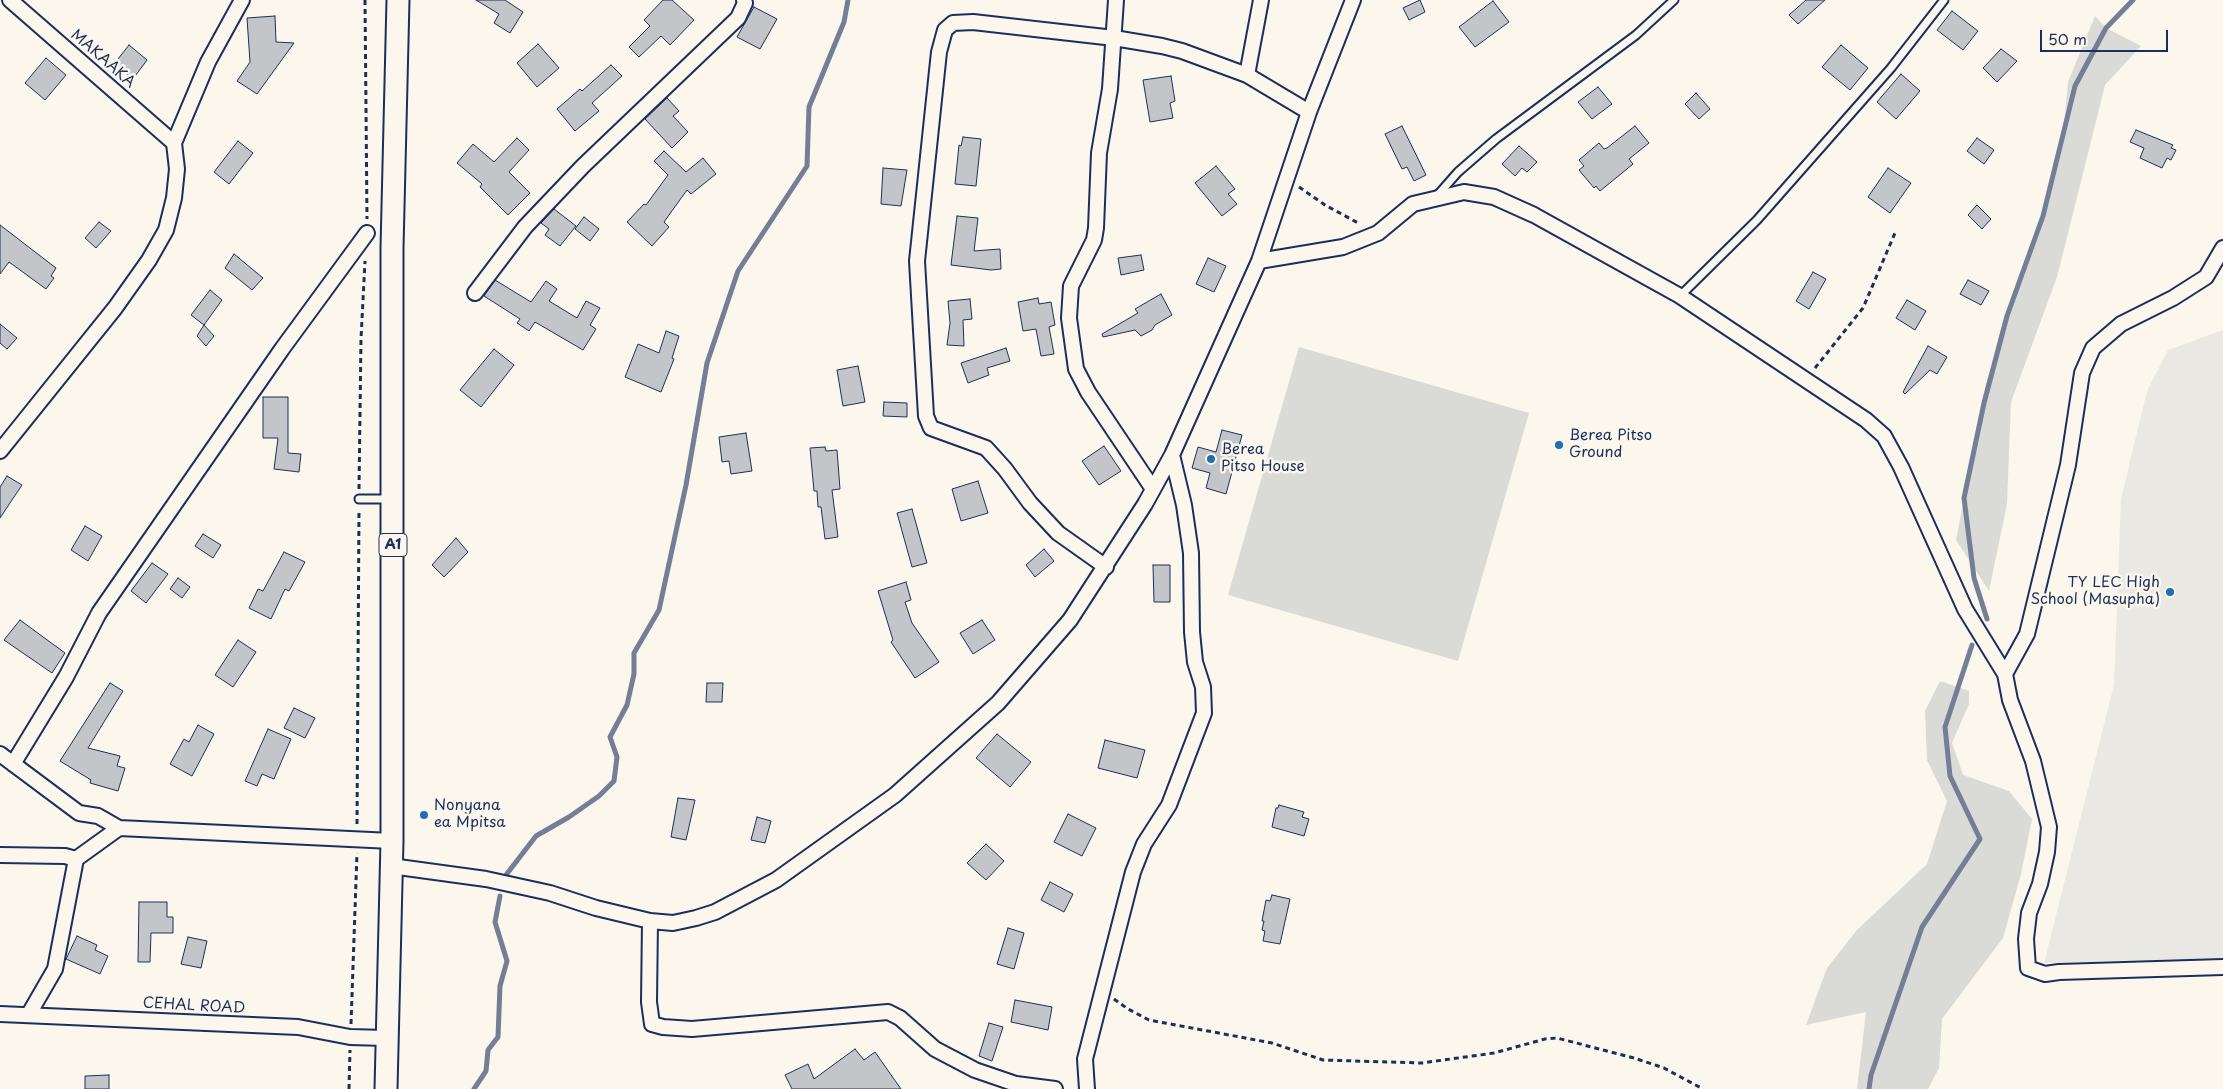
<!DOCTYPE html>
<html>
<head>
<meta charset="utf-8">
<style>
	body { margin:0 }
	#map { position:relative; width:2223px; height:1089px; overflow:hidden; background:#fbf7ec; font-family:"Playpen Sans",sans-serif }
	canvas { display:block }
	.scale { position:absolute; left:2040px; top:30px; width:128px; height:22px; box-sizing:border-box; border:2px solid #1b2f5e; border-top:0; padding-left:6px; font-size:15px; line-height:18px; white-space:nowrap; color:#1b2f5e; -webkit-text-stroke:4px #fbf7ec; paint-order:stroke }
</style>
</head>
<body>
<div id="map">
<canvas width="2223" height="1089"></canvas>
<div class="scale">50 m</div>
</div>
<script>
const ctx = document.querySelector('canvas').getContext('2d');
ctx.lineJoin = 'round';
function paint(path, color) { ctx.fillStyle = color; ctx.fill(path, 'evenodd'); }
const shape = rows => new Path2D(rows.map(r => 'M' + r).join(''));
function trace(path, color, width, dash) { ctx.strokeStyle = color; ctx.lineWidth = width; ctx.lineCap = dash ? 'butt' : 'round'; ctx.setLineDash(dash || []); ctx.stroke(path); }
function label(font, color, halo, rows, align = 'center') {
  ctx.font = font + ' "Playpen Sans",sans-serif'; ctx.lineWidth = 5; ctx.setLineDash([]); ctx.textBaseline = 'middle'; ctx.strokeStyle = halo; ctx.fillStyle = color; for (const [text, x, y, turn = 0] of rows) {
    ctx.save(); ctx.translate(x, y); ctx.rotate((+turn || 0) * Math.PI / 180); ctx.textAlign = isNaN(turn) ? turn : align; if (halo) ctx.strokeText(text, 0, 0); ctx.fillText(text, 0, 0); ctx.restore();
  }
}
paint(shape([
	[2223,330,2223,958,2195,960,2044,963,2114,685,2121,499,2147,391,2168,350]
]), '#eae8e2');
paint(shape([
	[2095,16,2106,28,2141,46,2105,85,2057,277,2011,402,2007,504,1989,591,1956,540,1986,383,2041,218,2063,135,2068,82],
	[1299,347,1529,413,1458,661,1228,595],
	[1940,681,1969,691,1969,704,1952,743,1963,775,2009,791,2032,819,2021,874,2003,938,1942,1019,1939,1068,1928,1089,1857,1089,1866,1012,1806,1025,1827,968,1857,930,1927,864,1947,801,1927,760,1925,711]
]), '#dadad7');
trace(shape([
	[1987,619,1974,578,1964,498,1984,403,2007,316,2043,216,2075,86,2106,28,2133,0],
	[506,875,536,836,569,817,599,796,614,781,617,757,610,737,627,705,634,674,634,653,659,610,686,485,707,363,738,271,807,166,809,107,844,22,848,0],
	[474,1089,486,1071,488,1050,498,1037,500,986,507,961,495,922,500,896],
	[1869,1089,1871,1075,1922,927,1980,839,1950,776,1945,727,1972,645]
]), '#747e96', 5);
const building = shape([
	[476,0,505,0,523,12,510,33,494,23,499,14,476,0],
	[663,0,672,0,694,20,670,45,661,36,639,57,629,47,650,26,644,20,663,0],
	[1420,0,1425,12,1409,20,1403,8,1420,0],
	[1806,0,1825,0,1798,24,1789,15,1806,0],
	[1493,1,1509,22,1475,47,1459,27,1493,1],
	[754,7,777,19,760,49,737,37,754,7],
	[1952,11,1978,31,1963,50,1937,30,1952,11],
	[275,16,276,42,294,43,257,94,237,81,250,62,247,18,275,16],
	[538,44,559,68,537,87,517,63,538,44],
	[129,45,147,60,133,79,114,64,129,45],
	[1841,45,1868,68,1850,90,1822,67,1841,45],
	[2001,49,2017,61,1997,82,1983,68,2001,49],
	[46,58,66,75,45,100,25,83,46,58],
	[611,65,622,76,592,103,599,111,575,131,557,109,580,89,582,91,611,65],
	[1901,74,1920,91,1896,119,1877,102,1901,74],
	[1171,76,1175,101,1170,103,1173,118,1150,122,1143,80,1171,76],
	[1598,87,1612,104,1592,119,1578,102,1598,87],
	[1696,93,1710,109,1699,119,1685,104,1696,93],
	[667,98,679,111,673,116,688,132,672,148,645,119,667,98],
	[1402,126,1426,175,1414,181,1407,167,1402,169,1385,134,1402,126],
	[1635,126,1649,143,1629,159,1633,164,1600,191,1596,186,1594,188,1579,170,1584,166,1579,160,1599,143,1604,149,1607,148,1635,126],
	[2136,130,2173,145,2171,148,2176,150,2171,160,2167,158,2162,168,2140,158,2144,148,2130,142,2136,130],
	[963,137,981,139,976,186,955,184,959,145,961,146,963,137],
	[517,138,529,150,509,172,530,193,508,215,480,187,482,184,457,163,473,144,494,162,517,138],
	[1977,138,1994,150,1984,164,1967,151,1977,138],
	[238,141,253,153,229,184,214,172,238,141],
	[1519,146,1537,162,1527,172,1522,168,1515,176,1502,164,1519,146],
	[664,151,686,172,703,158,716,174,691,194,687,190,664,222,669,227,652,246,627,222,644,204,646,205,668,175,654,161,664,151],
	[1216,166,1235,189,1228,194,1237,204,1222,216,1195,183,1216,166],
	[883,168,907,170,901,206,881,204,883,168],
	[1888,168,1911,183,1890,213,1868,197,1888,168],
	[1977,205,1991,219,1982,229,1968,215,1977,205],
	[554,209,576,226,560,246,545,235,549,229,541,223,554,209],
	[957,216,978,218,974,251,1000,249,1001,269,991,270,951,265,957,216],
	[584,217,599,229,590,241,575,229,584,217],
	[99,222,111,231,96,248,85,238,99,222],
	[0,225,56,268,51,276,54,278,46,289,9,262,0,274,0,225],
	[234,254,263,278,252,290,225,268,234,254],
	[1141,255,1144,270,1121,275,1118,258,1141,255],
	[1208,258,1226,266,1214,292,1196,284,1208,258],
	[1813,272,1826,279,1809,309,1796,301,1813,272],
	[495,280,531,302,546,281,557,289,549,301,577,318,586,301,600,308,590,325,596,329,583,350,535,322,529,331,517,323,520,319,484,296,495,280],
	[1968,280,1989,291,1981,305,1960,294,1968,280],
	[210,290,222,300,204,325,191,315,210,290],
	[1161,294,1172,315,1155,325,1152,330,1141,336,1135,330,1103,337,1102,334,1138,313,1135,309,1161,294],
	[1038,298,1039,304,1051,302,1055,325,1049,327,1054,354,1041,356,1036,329,1023,331,1018,302,1038,298],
	[970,299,972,319,963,320,964,346,947,345,950,323,948,301,970,299],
	[1907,300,1926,311,1915,330,1896,318,1907,300],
	[0,324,17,338,7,349,0,343,0,324],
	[204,325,214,336,206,346,197,336,204,325],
	[666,331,679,336,672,358,674,359,661,392,625,377,638,344,659,353,666,331],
	[1928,346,1947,357,1937,374,1930,370,1905,394,1903,392,1928,346],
	[1006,348,1010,361,987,368,989,375,968,383,961,363,1006,348],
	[494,349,514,365,481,407,460,390,494,349],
	[858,366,865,402,843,406,837,370,858,366],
	[263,397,288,397,288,453,301,454,299,472,274,469,278,438,263,438,263,397],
	[884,402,907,403,907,417,883,416,884,402],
	[1222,430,1242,435,1226,494,1206,488,1210,473,1192,468,1198,447,1216,452,1222,430],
	[746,433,752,471,731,474,729,461,722,462,719,437,746,433],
	[1104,446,1121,471,1099,485,1082,461,1104,446],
	[825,447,826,451,837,450,840,489,832,490,838,537,825,539,821,507,818,507,817,491,814,491,810,448,825,447],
	[7,476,22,485,0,518,0,487,7,476],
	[978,481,988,513,961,521,952,489,978,481],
	[912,509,927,563,912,567,897,513,912,509],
	[85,526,102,536,88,561,71,550,85,526],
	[203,534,221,545,213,558,195,546,203,534],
	[456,538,468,552,444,577,432,565,456,538],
	[1044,549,1054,561,1035,577,1026,565,1044,549],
	[284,552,305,562,289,591,285,589,271,619,249,608,258,589,263,591,284,552],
	[152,563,168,574,146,603,131,591,152,563],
	[1153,565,1170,565,1170,602,1154,602,1153,565],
	[178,578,190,587,182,598,170,589,178,578],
	[906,582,911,600,905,602,912,623,939,662,915,678,891,642,893,640,878,591,906,582],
	[20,620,65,653,52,673,4,640,20,620],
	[982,620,995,640,973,654,960,633,982,620],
	[238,640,256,652,233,687,215,675,238,640],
	[110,683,123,691,88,748,120,756,117,766,125,768,118,791,90,783,91,780,60,761,110,683],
	[707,683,723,683,722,702,706,702,707,683],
	[294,708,315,718,305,738,284,728,294,708],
	[198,725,214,734,192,776,170,764,184,739,189,742,198,725],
	[268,729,291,739,274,779,262,774,257,786,245,781,268,729],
	[997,734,1031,762,1010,787,976,758,997,734],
	[1105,740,1145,750,1137,778,1098,768,1105,740],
	[678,798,695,800,686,840,671,837,678,798],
	[1279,805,1304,812,1302,817,1309,819,1304,836,1272,827,1276,808,1278,808,1279,805],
	[1068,814,1096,828,1082,856,1054,842,1068,814],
	[757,817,771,821,765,843,751,840,757,817],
	[986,844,1004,861,986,880,967,863,986,844],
	[1050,882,1073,894,1064,912,1041,900,1050,882],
	[1272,895,1290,899,1280,944,1263,941,1265,931,1262,930,1264,921,1262,921,1266,900,1270,901,1272,895],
	[139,902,167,902,167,917,173,917,173,933,151,933,150,962,138,962,139,902],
	[1008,928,1024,933,1014,969,997,964,1008,928],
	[77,936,97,945,95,950,108,956,100,974,66,959,77,936],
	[188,937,207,941,201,968,181,964,188,937],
	[1015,1000,1052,1007,1048,1030,1011,1022,1015,1000],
	[989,1023,1003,1027,992,1061,979,1056,989,1023],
	[855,1049,864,1060,875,1052,901,1089,792,1089,785,1075,808,1064,814,1079,855,1049],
	[109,1075,109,1089,85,1089,85,1076,109,1075]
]);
paint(building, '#c3c5c9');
trace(building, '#1b2f5e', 1);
const service = shape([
	[1436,197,1458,172,1496,139,1636,35,1674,0],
	[1680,296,1757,220,1891,68,1944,0],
	[359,499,389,499]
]);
const minor = shape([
	[10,0,174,143],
	[1116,0,1110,89,1099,153,1096,228,1094,240,1071,286,1069,318,1076,369,1088,392,1153,489],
	[1247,75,1261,0],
	[1259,261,1343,247,1378,233,1413,204,1464,192,1494,197,1534,215,1680,296,1866,420,1884,436,1901,467,1965,609,2005,674,2010,700,2033,761,2049,827,2047,852,2040,884,2029,913,2026,939,2028,968,2045,974,2059,972,2223,967],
	[475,293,525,227,583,166,738,18,745,3,744,0],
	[0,451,115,308,149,260,166,230,174,198,177,169,174,143,208,62,242,0],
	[1106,567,1058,533,1030,503,1005,469,986,448,931,428,926,416,917,261,939,52,945,30,953,23,973,22,1114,38,1162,46,1182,51,1247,75,1309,112],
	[2005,674,2027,634,2068,465,2082,373,2093,348,2121,324,2173,298,2206,277,2223,248],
	[0,754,79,813,98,816,119,828,392,841],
	[13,764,66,677,99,613,282,349,367,233],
	[0,855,65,856,76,859,119,828],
	[391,866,486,879,550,893,596,908,650,921,673,923,696,918,715,912,776,880,895,795,998,703,1070,620,1145,504,1172,455,1259,261,1309,112,1353,0],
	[650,921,649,1002,652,1024,663,1027,692,1029,888,1012,900,1018,935,1049,975,1070,1016,1084,1055,1089],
	[0,1014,298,1027,350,1037,386,1038],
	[29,1014,55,969,76,859],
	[1087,1089,1085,1059,1133,872,1144,844,1169,805,1204,713,1203,687,1195,662,1192,632,1191,553,1184,505,1172,455]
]);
const primary = shape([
	[386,1089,392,841,392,248,398,0]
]);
trace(service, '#1b2f5e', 11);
trace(minor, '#1b2f5e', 18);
trace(primary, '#1b2f5e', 25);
trace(shape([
	[365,0,367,219],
	[1299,187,1325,205,1360,224],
	[1815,368,1863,308,1895,233],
	[359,489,361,339,365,261],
	[357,824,359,510],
	[1114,999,1128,1009,1149,1020,1272,1043,1323,1060,1422,1063,1494,1053,1545,1039,1557,1038,1634,1058,1664,1068,1703,1089],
	[351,1024,357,853],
	[349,1089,350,1050]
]), '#1b2f5e', 3, [5, 4]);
trace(service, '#fbf7ec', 7);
trace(minor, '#fbf7ec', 14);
trace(primary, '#fbf7ec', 21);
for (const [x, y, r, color] of [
	[1559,445,5,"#1f6fb2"],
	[1211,459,5,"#1f6fb2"],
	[2170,592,5,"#1f6fb2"],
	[424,815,5,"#1f6fb2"]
]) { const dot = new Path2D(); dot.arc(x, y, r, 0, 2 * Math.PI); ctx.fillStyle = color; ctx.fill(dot); trace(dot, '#fbf7ec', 2); }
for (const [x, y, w] of [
	[393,545,28]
]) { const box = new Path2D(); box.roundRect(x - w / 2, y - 11.5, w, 23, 4); ctx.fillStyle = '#fbf7ec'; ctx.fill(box); trace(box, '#1b2f5e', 1); }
label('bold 14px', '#1b2f5e', null, [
	["A1",393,545]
]);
label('15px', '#1b2f5e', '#fbf7ec', [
	["MAKAAKA",103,59,41],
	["CEHAL ROAD",194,1006,3]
]);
label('15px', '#1b2f5e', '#fbf7ec', [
	["Berea Pitso",1569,436],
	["Ground",1569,453],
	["Berea",1221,450],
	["Pitso House",1221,467],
	["TY LEC High",2160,583,"right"],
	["School (Masupha)",2160,600,"right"],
	["Nonyana",434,806],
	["ea Mpitsa",434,823]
], 'left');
</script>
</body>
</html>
